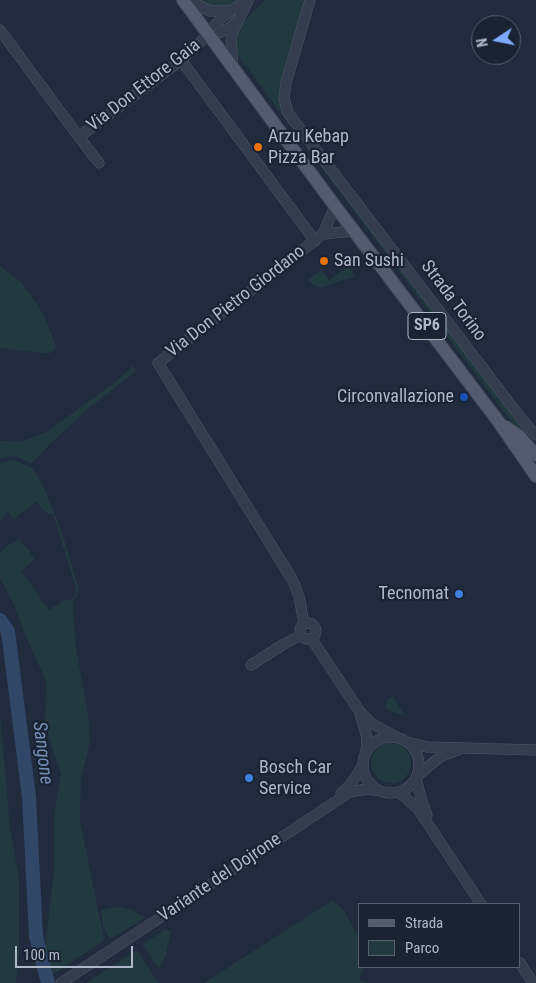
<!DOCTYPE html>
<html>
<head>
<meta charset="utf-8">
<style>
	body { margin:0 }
	#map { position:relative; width:536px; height:983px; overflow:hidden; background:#202b3e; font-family:"Roboto Condensed",sans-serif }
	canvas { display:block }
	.legend { position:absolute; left:358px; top:903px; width:162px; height:65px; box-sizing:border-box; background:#192332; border:1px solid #555f6e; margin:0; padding:6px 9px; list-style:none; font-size:15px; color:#afb8c9 }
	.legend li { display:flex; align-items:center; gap:10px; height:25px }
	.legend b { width:25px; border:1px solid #555f6e }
	.north { position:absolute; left:471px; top:15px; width:50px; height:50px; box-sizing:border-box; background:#192332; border:1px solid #555f6e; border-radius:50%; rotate:259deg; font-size:14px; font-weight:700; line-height:20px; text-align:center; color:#afb8c9 }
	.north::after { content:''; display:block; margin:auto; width:18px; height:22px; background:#7faaff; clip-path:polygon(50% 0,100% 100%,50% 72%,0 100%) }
	.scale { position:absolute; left:15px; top:946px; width:118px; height:22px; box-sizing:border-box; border:2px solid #afb8c9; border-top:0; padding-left:6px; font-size:15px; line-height:18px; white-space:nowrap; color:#afb8c9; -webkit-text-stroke:4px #192332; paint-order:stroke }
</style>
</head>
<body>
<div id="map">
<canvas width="536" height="983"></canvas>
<ul class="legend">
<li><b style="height:6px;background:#525c6e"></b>Strada</li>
<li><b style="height:14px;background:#223a3f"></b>Parco</li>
</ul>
<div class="north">N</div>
<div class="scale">100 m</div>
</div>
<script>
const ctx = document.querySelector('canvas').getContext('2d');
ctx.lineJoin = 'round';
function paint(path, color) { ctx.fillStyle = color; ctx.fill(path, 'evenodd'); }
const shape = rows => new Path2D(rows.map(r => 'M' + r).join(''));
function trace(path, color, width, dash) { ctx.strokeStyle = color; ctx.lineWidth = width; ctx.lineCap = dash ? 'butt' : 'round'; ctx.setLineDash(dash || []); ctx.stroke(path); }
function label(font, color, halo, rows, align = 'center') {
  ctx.font = font + ' "Roboto Condensed",sans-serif'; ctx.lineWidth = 4.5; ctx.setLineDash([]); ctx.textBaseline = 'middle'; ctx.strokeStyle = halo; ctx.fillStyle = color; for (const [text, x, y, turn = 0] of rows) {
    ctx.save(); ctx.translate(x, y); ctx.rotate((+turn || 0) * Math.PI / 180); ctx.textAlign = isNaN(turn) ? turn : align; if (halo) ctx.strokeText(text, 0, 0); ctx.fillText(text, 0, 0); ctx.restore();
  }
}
paint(shape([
	[196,0,239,0,225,7,210,8],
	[265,0,306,0,282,81,289,121,508,409,528,433,525,436,504,412,239,57,235,47,238,33,242,24],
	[0,266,21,282,39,307,48,324,55,345,55,349,50,353,41,353,0,348],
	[348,266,355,276,322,287,315,286,308,280,321,270,329,280],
	[133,366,136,371,89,408,51,443,35,460,30,463,16,456,0,458,0,441,21,442,47,432,118,380],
	[12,460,26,465,33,469,43,485,63,536,79,589,73,604,74,621,76,648,89,721,90,741,81,779,80,820,104,940,51,976,44,955,54,872,54,816,61,774,45,724,46,681,24,632,13,602,0,578,0,553,9,544,14,543,18,539,27,548,35,559,21,571,49,610,66,599,68,601,73,598,76,593,76,588,53,514,48,514,36,502,14,519,7,511,0,522,0,463],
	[393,696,405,716,390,711,386,708,387,700],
	[0,713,10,828,19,878,19,955,16,983,0,983],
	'371 763a20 20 0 1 1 40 0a20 20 0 1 1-40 0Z',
	[333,900,344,911,360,940,360,967,364,967,359,980,369,983,204,983],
	[117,907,133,910,145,918,110,939,103,926,101,910],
	[164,930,171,931,166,955,159,969,143,944],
	[137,950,158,983,86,983]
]), '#223a3f');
trace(shape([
	[0,620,8,631,29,797,36,936,48,983]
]), '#324667', 14);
const minor = shape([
	[188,0,210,11,230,11],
	[310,0,286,83,284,98,288,113,524,422,536,435],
	[0,30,79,137,181,60,198,45,223,16,248,0],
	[209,34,221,32,229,28,237,21],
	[181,60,315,241],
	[233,66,231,40,232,33,248,1],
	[79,137,99,163],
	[323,234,335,206],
	'300 631a8 8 0 1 1 16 0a8 8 0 1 1-16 0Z',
	[304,624,299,596,292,579,158,363,323,234,355,231],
	[311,638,360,712,371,723,393,735],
	[251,665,284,644,301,635],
	[360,713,367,738,366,751],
	'363 765a28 28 0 1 1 56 0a28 28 0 1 1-56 0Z',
	[411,743,427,747,536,750],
	[417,776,441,756,458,750],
	[416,778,421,798,427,815],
	[399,792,418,809,481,904],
	[341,793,350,785,363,765],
	[520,963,533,983],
	[61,983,350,792,367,789,381,791]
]);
const major = shape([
	[183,0,335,206,498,421,536,476],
	[506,427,519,436,536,455]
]);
trace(minor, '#4f5868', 11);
trace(major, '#3d4656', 14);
trace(minor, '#343d4e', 10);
trace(major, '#525c6e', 12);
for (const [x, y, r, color] of [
	[258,147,5,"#e8710a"],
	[324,261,5,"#e8710a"],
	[464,397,5,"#1a4fb4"],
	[459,594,5,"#3f7fe0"],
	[249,778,5,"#3f7fe0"]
]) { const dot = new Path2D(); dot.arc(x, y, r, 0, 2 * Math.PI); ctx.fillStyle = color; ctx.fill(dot); trace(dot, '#192332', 2); }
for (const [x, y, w] of [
	[427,326,38]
]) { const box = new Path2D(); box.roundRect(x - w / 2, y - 13.5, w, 27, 4); ctx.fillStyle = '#192332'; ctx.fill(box); trace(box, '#afb8c9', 1); }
label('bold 16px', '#afb8c9', null, [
	["SP6",427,326]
]);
label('18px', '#afb8c9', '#192332', [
	["Via Don Ettore Gaia",144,86,-38],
	["Strada Torino",453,301,53],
	["Via Don Pietro Giordano",236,302,-38],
	["Variante del Dojrone",220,878,-34]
]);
label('18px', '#afb8c9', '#192332', [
	["Arzu Kebap",268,137],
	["Pizza Bar",268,158],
	["San Sushi",334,261],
	["Circonvallazione",454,397,"right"],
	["Tecnomat",449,594,"right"],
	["Bosch Car",259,768],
	["Service",259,789]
], 'left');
label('italic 19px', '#748db4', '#192332', [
	["Sangone",42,753,83]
]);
</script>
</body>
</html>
